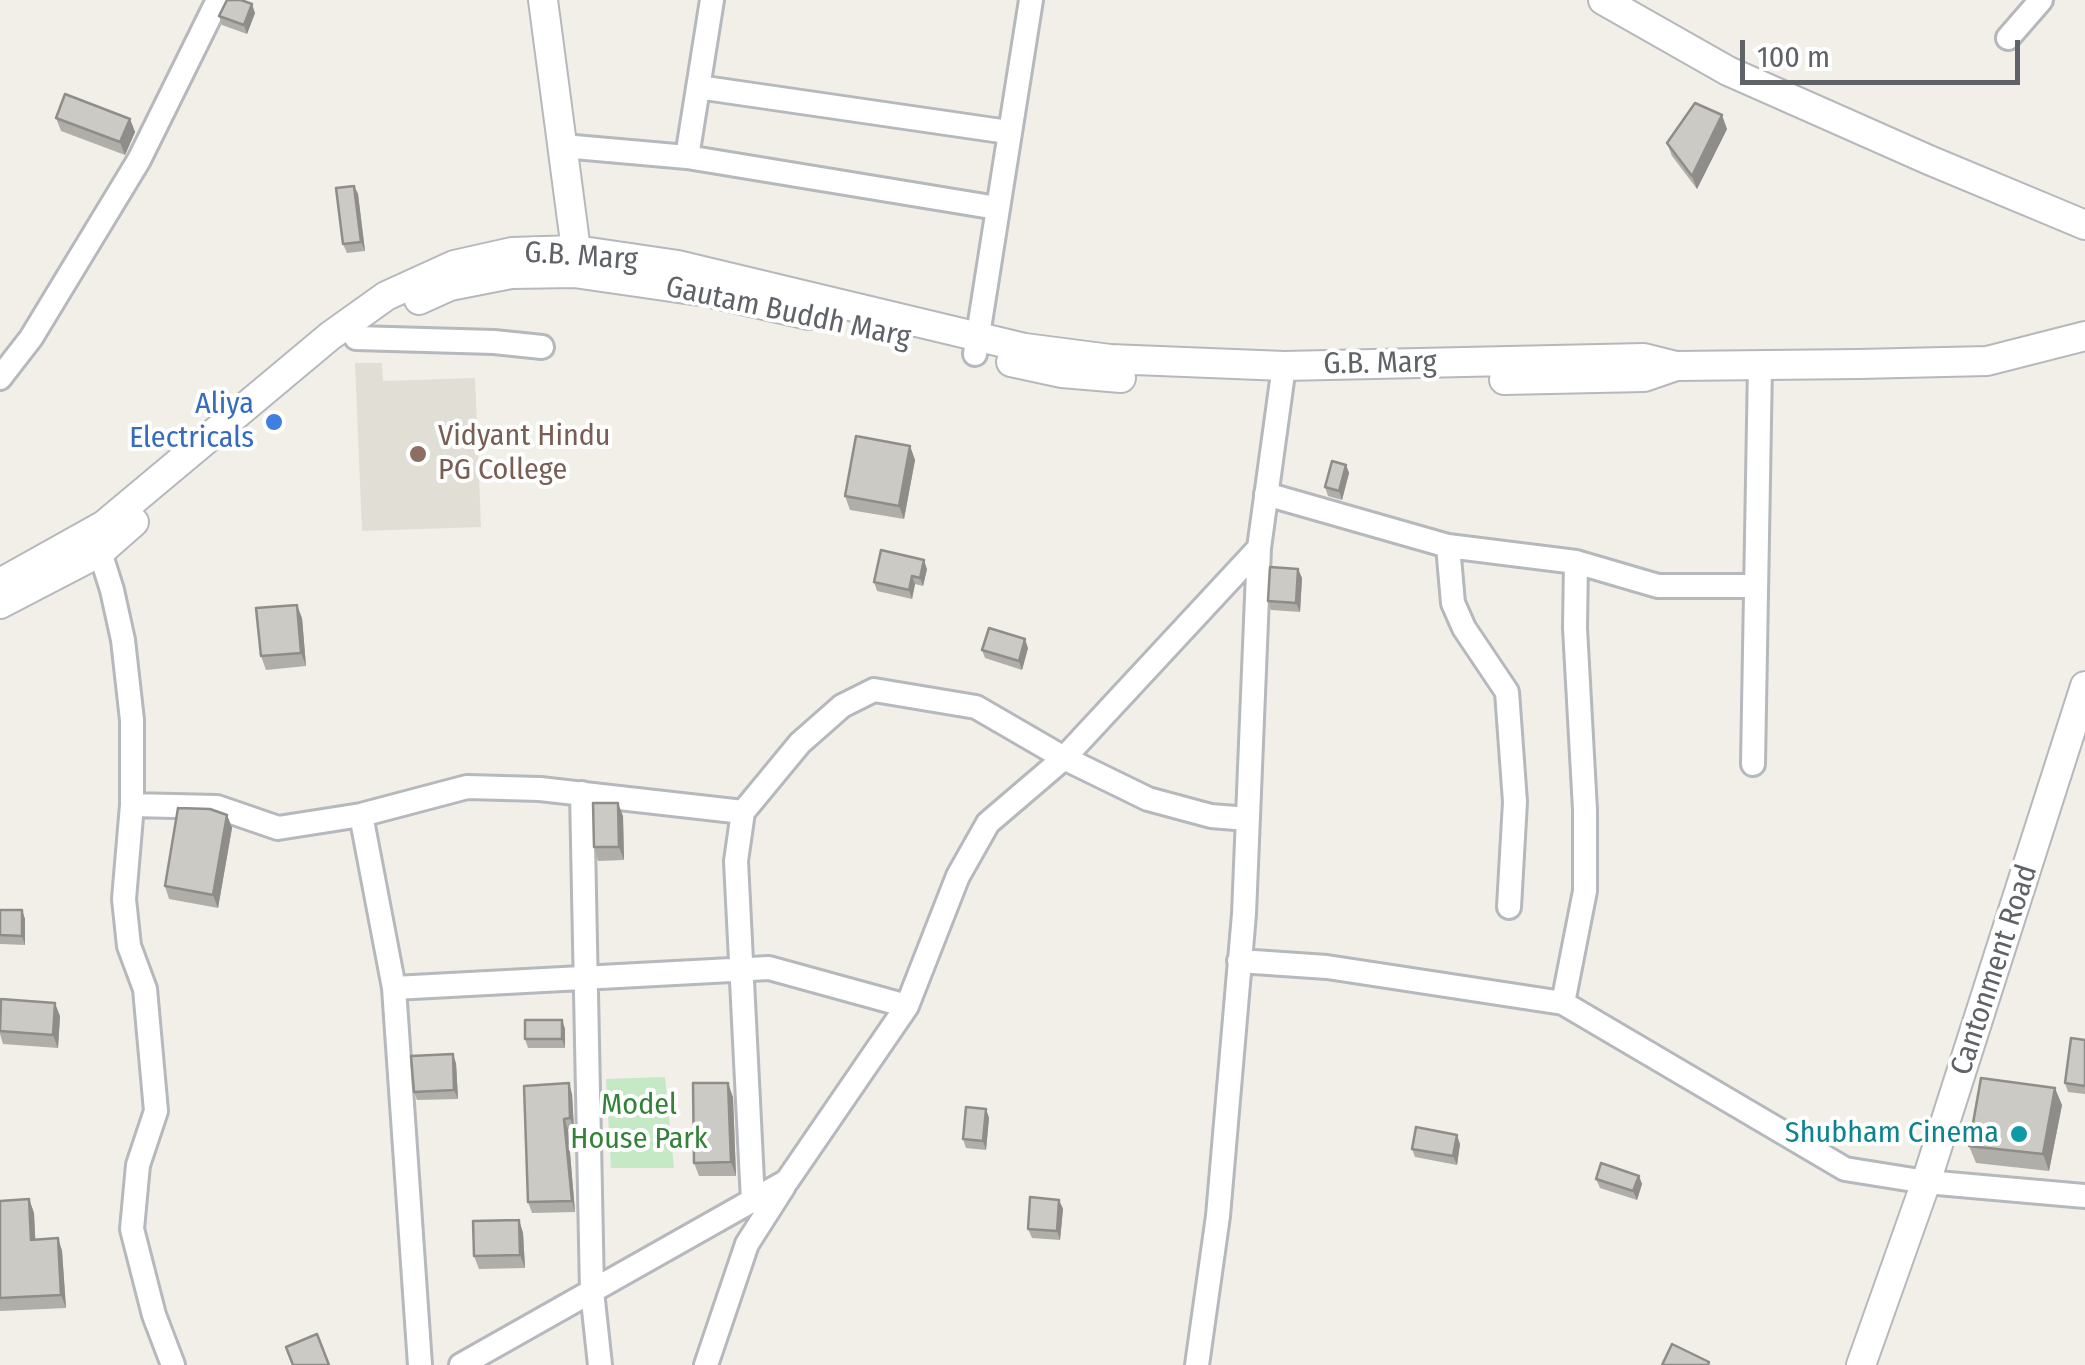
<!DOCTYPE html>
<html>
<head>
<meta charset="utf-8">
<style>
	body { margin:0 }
	#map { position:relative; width:2085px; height:1365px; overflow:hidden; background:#f1efe8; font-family:"Fira Sans Condensed",sans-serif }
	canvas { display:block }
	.scale { position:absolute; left:1740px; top:40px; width:280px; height:45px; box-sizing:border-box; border:5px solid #5f6368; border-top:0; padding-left:12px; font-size:30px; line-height:35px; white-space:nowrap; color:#5f6368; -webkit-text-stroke:8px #fff; paint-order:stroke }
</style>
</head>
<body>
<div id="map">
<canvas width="2085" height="1365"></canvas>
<div class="scale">100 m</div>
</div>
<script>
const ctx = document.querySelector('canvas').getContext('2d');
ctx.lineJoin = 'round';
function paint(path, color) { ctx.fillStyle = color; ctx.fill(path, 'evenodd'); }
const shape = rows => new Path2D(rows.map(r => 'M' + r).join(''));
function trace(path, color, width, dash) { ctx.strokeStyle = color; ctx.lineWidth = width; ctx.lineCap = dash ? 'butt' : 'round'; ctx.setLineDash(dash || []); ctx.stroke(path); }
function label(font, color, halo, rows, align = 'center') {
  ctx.font = font + ' "Fira Sans Condensed",sans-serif'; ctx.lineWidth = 8; ctx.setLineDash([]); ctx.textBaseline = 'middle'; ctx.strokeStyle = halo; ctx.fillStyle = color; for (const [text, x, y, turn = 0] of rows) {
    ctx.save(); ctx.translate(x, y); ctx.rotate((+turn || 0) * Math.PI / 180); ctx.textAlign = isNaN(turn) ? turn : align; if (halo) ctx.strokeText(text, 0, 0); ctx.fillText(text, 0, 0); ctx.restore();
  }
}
paint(shape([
	[355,363,382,363,383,381,475,378,481,527,362,531]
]), '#e1ded6');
paint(shape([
	[665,1077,674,1168,611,1168,606,1079]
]), '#c5e8c5');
const minor = shape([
	[2008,38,2041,0],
	[698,87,1008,132],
	[563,146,687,157,997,208],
	[687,157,712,0],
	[356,338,494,342,542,347],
	[975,354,1031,0],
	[0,378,31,338,139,160,218,0],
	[1266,494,1448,546,1576,562,1658,586,1756,586],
	[90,539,100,552,112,590,123,640,132,720,132,805,124,899,129,946,145,989,156,1111,138,1165,132,1229,154,1315,173,1365],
	[1448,546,1453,603,1464,628,1507,692,1515,802,1509,907],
	[1753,764,1760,365],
	[582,793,592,1291,600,1365],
	[132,805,217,807,278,828,361,815,467,787,540,789,743,812],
	[361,815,394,988,420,1365],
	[1239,961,1327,967,1563,1003,1845,1169,1926,1182,2085,1196],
	[394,988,769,968,907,1006],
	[1563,1003,1585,891,1585,810,1575,628,1576,562],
	[753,1201,736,861,743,812,800,743,842,706,874,690,976,707,1064,758,1148,799,1211,816,1248,819],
	[461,1365,787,1181,907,1006,958,876,988,823,1064,758,1259,548,1284,366],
	[706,1365,747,1244,784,1186],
	[1197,1365,1218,1216,1244,914,1259,548]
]);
const tertiary = shape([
	[543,0,576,250,575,266],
	[1603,0,1728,71,1929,160,2085,225],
	[419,300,450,286,511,274,574,273,706,292,808,315],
	[1011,362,1062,373,1121,378],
	[1504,380,1644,377,1676,366],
	[0,583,104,525,330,336,386,296,454,265,512,252,576,250,678,265,1025,348,1110,359,1284,366,1644,358,1676,366,1859,364,1987,361,2085,336],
	[0,604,100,552,134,522],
	[1861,1365,1926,1182,2085,686]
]);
trace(minor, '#b5b8bc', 28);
trace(tertiary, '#b5b8bc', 32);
trace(minor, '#fff', 22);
trace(tertiary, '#fff', 28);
paint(shape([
	[255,13,247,34,222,25,219,16],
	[56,118,130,119,135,132,125,155,61,131],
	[1727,129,1697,189,1672,156,1667,143],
	[354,186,358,194,365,251,347,253,343,244],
	[910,446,915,460,904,519,850,510,845,496],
	[1346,465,1349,473,1342,500,1328,496,1325,487],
	[927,569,923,586,915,584,912,599,877,591,874,582],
	[1298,569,1302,578,1300,612,1271,610,1268,601],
	[302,618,306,666,266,670,261,656],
	[1028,648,1022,670,985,658,982,650],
	[227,815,232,828,218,908,169,899,165,886],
	[623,816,624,860,598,861,594,847],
	[0,910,22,910,25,919,25,945,0,944],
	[0,1012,60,1016,58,1048,3,1044,0,1034],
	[562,1020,565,1029,565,1048,528,1048,525,1039],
	[2085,1040,2085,1094,2068,1092,2065,1083],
	[456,1063,458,1099,417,1100,414,1092],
	[572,1094,574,1129,568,1129,575,1212,532,1213,528,1202],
	[733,1097,736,1176,699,1176,694,1163],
	[2062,1105,2049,1171,1976,1163,1969,1146],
	[986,1109,989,1118,986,1150,966,1148,963,1139],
	[1460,1144,1457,1165,1415,1157,1412,1149],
	[1639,1176,1642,1184,1637,1200,1600,1188,1596,1179],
	[29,1199,34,1213,35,1239,58,1238,62,1251,66,1308,0,1311,0,1201],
	[1059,1200,1063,1209,1060,1240,1032,1238,1028,1229],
	[519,1220,523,1233,525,1268,479,1269,474,1256]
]), '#afaea9');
paint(shape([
	[252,4,255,13,247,34,244,25],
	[1722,115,1727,129,1697,189,1692,176],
	[130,119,135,132,125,155,120,142],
	[354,186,358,194,365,251,361,242],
	[910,446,915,460,904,519,899,506],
	[1346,465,1349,473,1342,500,1339,491],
	[924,560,927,569,923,586,920,578],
	[1298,569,1302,578,1300,612,1296,603],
	[912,576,915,584,912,599,909,590],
	[297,605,302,618,306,666,301,653],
	[1025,639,1028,648,1022,670,1019,661],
	[618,803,623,816,624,860,619,847],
	[227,815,232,828,218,908,213,895],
	[22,910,25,919,25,945,22,936],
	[55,1003,60,1016,58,1048,53,1035],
	[562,1020,565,1029,565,1048,562,1039],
	[453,1054,456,1063,458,1099,454,1090],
	[569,1083,572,1094,574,1129,570,1118],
	[728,1083,733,1097,736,1176,731,1162],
	[2055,1088,2062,1105,2049,1171,2043,1154],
	[986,1109,989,1118,986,1150,983,1141],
	[564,1119,568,1129,575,1212,572,1201],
	[1457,1135,1460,1144,1457,1165,1453,1156],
	[1639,1176,1642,1184,1637,1200,1633,1191],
	[29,1199,34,1213,36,1253,31,1240],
	[1059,1200,1063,1209,1060,1240,1057,1231],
	[519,1220,523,1233,525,1268,520,1255],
	[58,1238,62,1251,66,1308,61,1295]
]), '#8f8d8a');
const building = shape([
	[227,0,241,0,252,4,244,25,219,16,227,0],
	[65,94,130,119,120,142,56,118,65,94],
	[1695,103,1722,115,1692,176,1667,143,1695,103],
	[354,186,361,242,343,244,336,188,354,186],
	[856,436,910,446,899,506,845,496,856,436],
	[1332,461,1346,465,1339,491,1325,487,1332,461],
	[881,550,924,560,920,578,912,576,909,590,874,582,881,550],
	[1270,567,1298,569,1296,603,1268,601,1270,567],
	[297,605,301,653,261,656,256,608,297,605],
	[989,628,1025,639,1019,661,982,650,989,628],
	[593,803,618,803,619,847,594,847,593,803],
	[178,808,210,809,227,815,213,895,165,886,178,808],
	[0,910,22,910,22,936,0,935,0,910],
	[1,999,55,1003,53,1035,0,1031,1,999],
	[525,1020,562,1020,562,1039,525,1039,525,1020],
	[2071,1038,2085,1040,2085,1086,2065,1083,2071,1038],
	[453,1054,454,1090,414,1092,411,1056,453,1054],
	[1981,1078,2055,1088,2043,1154,1969,1146,1981,1078],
	[569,1083,570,1118,564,1119,572,1201,528,1202,524,1086,569,1083],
	[693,1083,728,1083,731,1162,694,1163,693,1083],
	[966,1107,986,1109,983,1141,963,1139,966,1107],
	[1416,1127,1457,1135,1453,1156,1412,1149,1416,1127],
	[1601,1163,1639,1176,1633,1191,1596,1179,1601,1163],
	[1030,1197,1059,1200,1057,1231,1028,1229,1030,1197],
	[29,1199,31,1240,58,1238,61,1295,0,1298,0,1201,29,1199],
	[519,1220,520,1255,474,1256,473,1221,519,1220],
	[317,1334,329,1365,293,1365,286,1347,317,1334],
	[1672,1344,1709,1362,1708,1365,1662,1365,1672,1344]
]);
paint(building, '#cccac5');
trace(building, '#8f8d8a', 2.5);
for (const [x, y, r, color] of [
	[274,422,10,"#3f7fe0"],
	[418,454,10,"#8d6e63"],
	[2019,1134,10,"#0f9aa8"]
]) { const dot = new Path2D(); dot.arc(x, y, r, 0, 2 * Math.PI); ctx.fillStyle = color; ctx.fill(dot); trace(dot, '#fff', 4); }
label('30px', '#5f6368', '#fff', [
	["G.B. Marg",581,257,4],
	["Gautam Buddh Marg",788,313,12],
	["G.B. Marg",1380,364,-1],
	["Cantonment Road",1995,970,-72]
]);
label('30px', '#366cbe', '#fff', [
	["Aliya",254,405],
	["Electricals",254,439]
], 'right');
label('30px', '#785e54', '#fff', [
	["Vidyant Hindu",438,437],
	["PG College",438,471]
], 'left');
label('30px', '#348238', '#fff', [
	["Model",639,1106],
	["House Park",639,1140]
]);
label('30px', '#0d838f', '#fff', [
	["Shubham Cinema",1999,1134]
], 'right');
</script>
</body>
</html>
